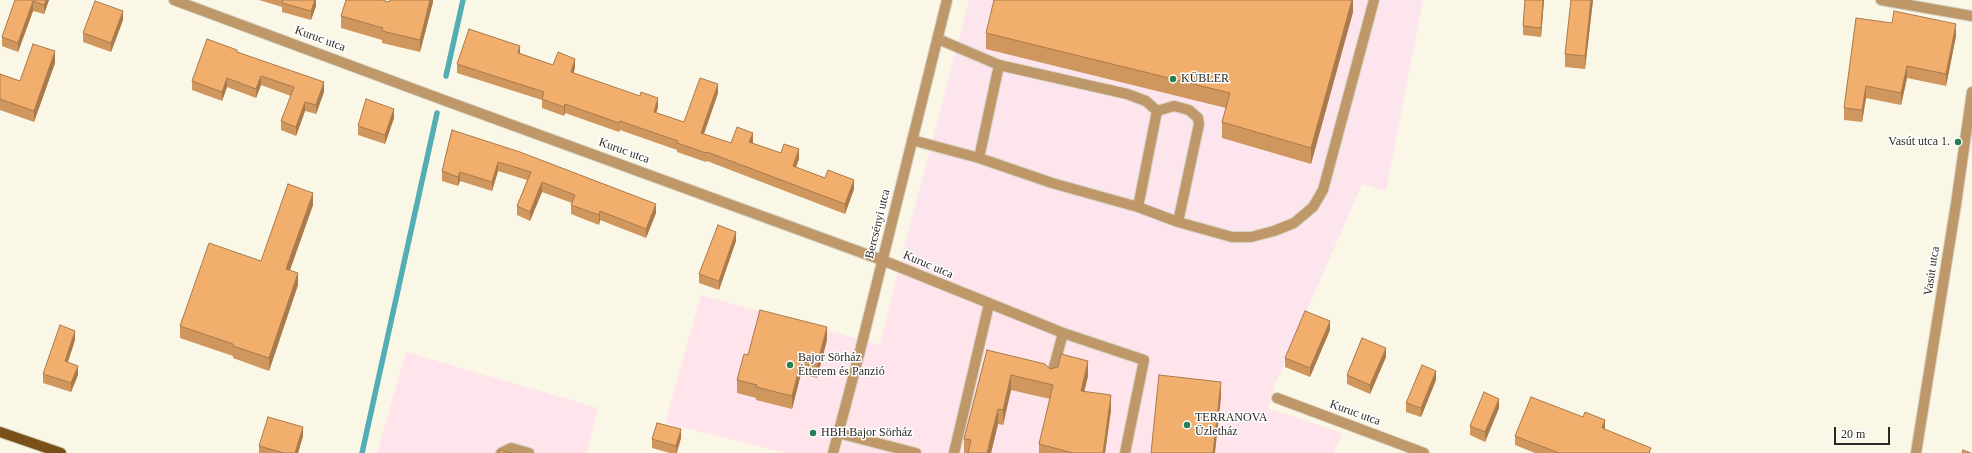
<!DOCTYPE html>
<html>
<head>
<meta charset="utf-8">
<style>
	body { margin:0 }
	#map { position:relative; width:1972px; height:453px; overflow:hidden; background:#faf7e7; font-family:Georgia,serif }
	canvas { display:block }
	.scale { position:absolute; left:1834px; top:427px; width:56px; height:18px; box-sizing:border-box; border:2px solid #2a2923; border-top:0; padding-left:5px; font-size:12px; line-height:14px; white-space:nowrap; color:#2a2923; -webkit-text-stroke:3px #fff; paint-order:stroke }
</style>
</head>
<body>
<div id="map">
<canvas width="1972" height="453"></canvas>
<div class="scale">20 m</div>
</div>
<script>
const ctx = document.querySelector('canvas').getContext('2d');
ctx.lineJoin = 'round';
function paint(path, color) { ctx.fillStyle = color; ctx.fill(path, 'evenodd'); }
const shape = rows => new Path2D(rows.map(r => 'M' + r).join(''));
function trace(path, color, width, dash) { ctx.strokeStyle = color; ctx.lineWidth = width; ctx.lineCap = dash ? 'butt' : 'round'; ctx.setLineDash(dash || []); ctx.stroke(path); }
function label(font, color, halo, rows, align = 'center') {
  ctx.font = font + ' Georgia,serif'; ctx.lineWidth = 3; ctx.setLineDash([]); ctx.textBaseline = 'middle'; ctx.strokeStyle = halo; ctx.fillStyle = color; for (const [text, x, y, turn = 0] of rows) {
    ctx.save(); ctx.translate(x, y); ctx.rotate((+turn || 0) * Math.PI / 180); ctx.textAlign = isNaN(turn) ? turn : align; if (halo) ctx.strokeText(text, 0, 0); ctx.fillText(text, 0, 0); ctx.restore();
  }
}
paint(shape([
	[902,256,1275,384,1268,408,1342,433,1334,453,786,453,665,423,701,295,880,345],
	[406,352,598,408,587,453,377,453]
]), '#ffe4eb');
paint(shape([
	[969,0,1423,0,1386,191,1362,184,1275,384,902,256]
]), '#fde5ee');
trace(shape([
	[446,76,463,0],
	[362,453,437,113]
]), '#53adb4', 5.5);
const minor = shape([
	[174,0,438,98,882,260,1063,333,1051,378],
	[1881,0,1972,16],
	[938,39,999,65,1127,94,1146,101,1157,111,1174,106,1189,110,1198,118,1199,124,1178,222],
	[912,140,979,158,1052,183,1138,207,1178,222,1232,237,1251,237,1274,231,1294,223,1313,207,1323,190,1374,0],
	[979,158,999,65],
	[1138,207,1157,111],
	[1063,333,1144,360,1125,453],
	[1277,398,1424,453],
	[838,433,916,453],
	[501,453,511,448,529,453],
	[833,453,860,351,947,0],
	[954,453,989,304],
	[1916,453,1956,204,1972,92]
]);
const major = shape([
	[0,432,61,453]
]);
trace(minor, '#d5d2c4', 12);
trace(major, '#d5d2c4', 12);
trace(minor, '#bf9869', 10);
trace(major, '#795017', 10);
paint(shape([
	[15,0,49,0,44,14,33,11,18,52,2,46,2,37],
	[259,0,316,0,316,6,311,20,282,12,282,7],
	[433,0,433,2,420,52,382,43,382,40,341,28,341,16,389,2],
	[1353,0,1353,12,1311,164,1222,138,1222,122,1226,108,986,49,986,33],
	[1525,0,1544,0,1541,37,1523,35,1523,26],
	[1593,0,1585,69,1565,67,1565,54],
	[1856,18,1956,36,1946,86,1907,78,1901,105,1866,98,1862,122,1844,120,1844,108],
	[123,20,111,52,83,42,83,33],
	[237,52,324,92,316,114,305,111,296,136,281,130,281,121,291,96,261,85,256,98,227,87,222,101,192,90,192,81],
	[520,53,553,65,575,68,573,73,658,107,656,113,684,122,718,93,704,134,731,143,753,143,752,143,799,159,796,167,854,189,845,214,707,161,706,162,677,152,677,150,620,130,619,132,565,113,564,116,542,108,542,100,457,73,457,64],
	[55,63,34,122,0,110,0,74,20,81],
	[394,118,385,144,358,135,358,126],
	[452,130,656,213,646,238,600,220,599,225,571,214,571,205,572,203,542,192,530,221,517,215,517,206,527,180,498,171,492,191,460,181,458,186,442,181,442,171],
	[313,205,290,270,298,285,269,371,233,358,233,356,180,338,180,326,261,261],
	[736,241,719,290,699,283,699,274],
	[1330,330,1310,377,1285,367,1285,358],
	[75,340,68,362,78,375,71,392,43,383,43,374],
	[827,340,817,378,801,374,792,409,756,400,756,398,737,393,737,380,748,355],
	[987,350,1050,369,1088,376,1084,391,1111,410,1105,453,1039,453,1039,444,1050,399,1011,390,1003,425,998,424,991,453,964,453,964,439],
	[1386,357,1370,394,1347,384,1347,375],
	[1436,380,1421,417,1406,412,1406,403],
	[1499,408,1485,442,1470,435,1470,426],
	[1605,429,1651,453,1535,453,1515,445,1515,436],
	[303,436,298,453,259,453,259,446],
	[681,438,677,453,670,453,652,448,652,439]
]), '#cf965e');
paint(shape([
	[46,0,49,0,44,14,44,5],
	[315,0,316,0,316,6,311,20,311,11],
	[430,0,433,0,433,2,420,52,420,40],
	[1352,0,1353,0,1353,12,1311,164,1311,148],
	[1543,0,1544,0,1541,37,1541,28],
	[1591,0,1593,0,1585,69,1585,56],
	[33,1,33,11,18,52,18,43],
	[123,11,123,20,111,52,111,43],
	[1956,24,1956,36,1946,86,1946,74],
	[520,46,520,55,518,53],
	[55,51,55,63,34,122,34,111],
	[575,59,575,68,571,81,571,72],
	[1907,66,1907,78,1901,105,1901,93],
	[261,76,261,85,256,98,256,89],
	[227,78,227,87,222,101,222,92],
	[324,82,324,92,316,114,316,105],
	[718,84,718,93,701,142,701,133],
	[1866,86,1866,98,1862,122,1862,110],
	[658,98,658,107,654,121,654,112],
	[305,102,305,111,296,136,296,127],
	[565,104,565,113,564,116,564,107],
	[394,109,394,118,385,144,385,135],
	[753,133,753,143,749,151,749,142],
	[799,149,799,159,793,175,793,166],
	[498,162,498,171,492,191,492,182],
	[460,172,460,181,458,186,458,177],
	[854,180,854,189,845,214,845,204],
	[542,182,542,192,530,221,530,212],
	[313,193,313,205,286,281,286,269],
	[656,204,656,213,646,238,646,229],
	[600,211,600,220,599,225,599,215],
	[736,232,736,241,719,290,719,281],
	[298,273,298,285,269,371,269,358],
	[1330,321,1330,330,1310,377,1310,368],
	[827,327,827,340,817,378,817,365],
	[75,331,75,340,65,370,65,361],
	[1386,348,1386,357,1370,394,1370,385],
	[801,361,801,374,792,409,792,396],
	[1088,361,1088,376,1081,406,1081,391],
	[78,366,78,375,71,392,71,383],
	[1436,371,1436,380,1421,417,1421,408],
	[1011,375,1011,390,1003,425,1003,410],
	[1221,382,1221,398,1215,453,1213,453],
	[1111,395,1111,410,1105,453,1103,453],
	[1499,399,1499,408,1485,442,1485,432],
	[998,409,998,424,991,453,987,453],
	[1605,420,1605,429,1602,428],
	[303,427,303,436,298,453,295,453],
	[681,429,681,438,676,453,676,446]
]), '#a97a4c');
const building = shape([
	[15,0,46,0,44,5,33,1,18,43,2,37,15,0],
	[283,0,315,0,311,11,282,3,283,0],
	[346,0,382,0,389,2,390,0,430,0,420,40,382,31,383,28,341,16,346,0],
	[994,0,1352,0,1311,148,1222,122,1230,93,986,33,994,0],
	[1525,0,1543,0,1541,28,1523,26,1525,0],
	[1571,0,1591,0,1585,56,1565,54,1571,0],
	[95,1,123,11,111,43,83,33,95,1],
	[1894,11,1956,24,1946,74,1907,66,1901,93,1866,86,1862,110,1844,108,1856,18,1892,23,1894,11],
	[469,29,520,46,518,53,553,65,558,52,575,59,571,72,640,96,641,92,658,98,654,112,684,122,700,78,718,84,701,133,731,143,737,127,753,133,749,142,781,153,784,144,799,149,793,166,825,178,828,170,854,180,845,204,707,152,706,153,677,143,678,141,620,121,619,123,565,104,564,107,542,99,544,92,457,64,469,29],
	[207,39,237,50,237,52,324,82,316,105,305,102,296,127,281,121,294,87,261,76,256,89,227,78,222,92,192,81,207,39],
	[33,44,55,51,34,111,0,99,0,74,20,81,33,44],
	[366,99,394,109,385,135,358,126,366,99],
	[452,130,520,152,656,204,646,229,600,211,599,215,571,205,575,195,542,182,530,212,517,206,531,172,498,162,492,182,460,172,458,177,442,171,452,130],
	[288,184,313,193,286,269,298,273,269,358,233,346,233,344,180,326,209,243,261,261,288,184],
	[718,225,736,232,719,281,699,274,718,225],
	[760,310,827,327,817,365,801,361,792,396,756,387,757,385,737,380,744,354,748,355,760,310],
	[1305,311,1330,321,1310,368,1285,358,1305,311],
	[60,325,75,331,65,361,78,366,71,383,43,374,60,325],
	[1362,338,1386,348,1370,385,1347,375,1362,338],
	[987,350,1045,364,1050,369,1058,367,1061,354,1088,361,1081,391,1111,395,1103,453,1073,453,1039,444,1053,385,1011,375,1003,410,998,409,987,453,968,453,971,440,964,439,987,350],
	[1422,365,1436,371,1421,408,1406,403,1422,365],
	[1159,375,1221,382,1213,453,1151,453,1159,375],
	[1484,392,1499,399,1485,432,1470,426,1484,392],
	[1531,397,1583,417,1585,412,1605,420,1602,428,1651,448,1649,453,1559,453,1515,436,1531,397],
	[268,417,303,427,295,453,284,453,259,446,268,417],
	[657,423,681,429,676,446,652,439,657,423],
	[500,450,512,453,499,453,500,450],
	[1963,450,1971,453,1962,453,1963,450]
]);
paint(building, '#f1ae6d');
trace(building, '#a97a4c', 1);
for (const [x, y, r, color] of [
	[1173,79,4,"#287f53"],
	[1958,142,4,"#287f53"],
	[790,365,4,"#287f53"],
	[1187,425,4,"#287f53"],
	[813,433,4,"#287f53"]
]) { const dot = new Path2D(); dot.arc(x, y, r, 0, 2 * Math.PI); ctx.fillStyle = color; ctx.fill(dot); trace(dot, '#fff', 1.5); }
label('12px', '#2a2923', '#fff', [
	["Kuruc utca",320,39,20],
	["Kuruc utca",624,151,20],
	["Bercsényi utca",878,224,-76],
	["Kuruc utca",928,265,23],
	["Vasút utca",1932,271,-81],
	["Kuruc utca",1355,413,20]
]);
label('12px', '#2a2923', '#fff', [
	["KÜBLER",1181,79],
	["Vasút utca 1.",1950,142,"right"],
	["Bajor Sörház",798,358],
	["Étterem és Panzió",798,372],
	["TERRANOVA",1195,418],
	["Üzletház",1195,432],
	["HBH Bajor Sörház",821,433]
], 'left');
</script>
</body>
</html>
